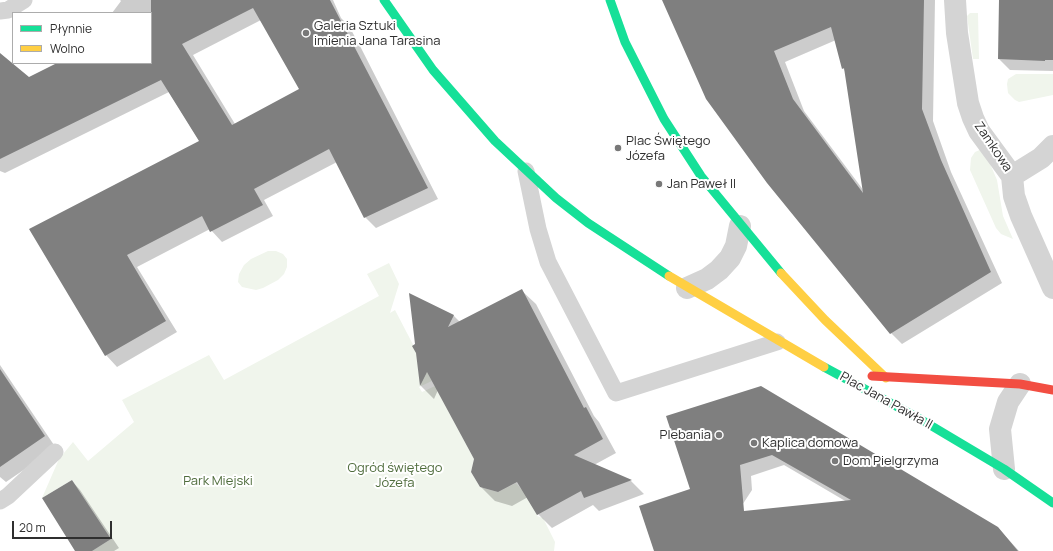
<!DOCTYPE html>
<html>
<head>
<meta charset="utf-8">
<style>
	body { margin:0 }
	#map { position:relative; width:1053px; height:551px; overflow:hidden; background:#fff; font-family:Manrope,sans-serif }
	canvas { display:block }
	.legend { position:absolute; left:12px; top:12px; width:140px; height:52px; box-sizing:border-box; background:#fff; border:1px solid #acacac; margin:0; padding:5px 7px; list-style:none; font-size:12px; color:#2f2f2f }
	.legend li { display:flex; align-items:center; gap:8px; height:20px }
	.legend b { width:20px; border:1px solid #acacac }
	.scale { position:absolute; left:12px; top:521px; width:100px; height:18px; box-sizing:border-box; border:2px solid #2f2f2f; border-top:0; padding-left:5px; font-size:12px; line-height:14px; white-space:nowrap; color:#2f2f2f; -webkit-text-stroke:3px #fff; paint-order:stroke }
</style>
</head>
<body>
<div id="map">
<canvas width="1053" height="551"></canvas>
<ul class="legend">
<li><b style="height:5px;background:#16e098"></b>Płynnie</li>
<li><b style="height:5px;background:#ffcf43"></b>Wolno</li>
</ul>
<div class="scale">20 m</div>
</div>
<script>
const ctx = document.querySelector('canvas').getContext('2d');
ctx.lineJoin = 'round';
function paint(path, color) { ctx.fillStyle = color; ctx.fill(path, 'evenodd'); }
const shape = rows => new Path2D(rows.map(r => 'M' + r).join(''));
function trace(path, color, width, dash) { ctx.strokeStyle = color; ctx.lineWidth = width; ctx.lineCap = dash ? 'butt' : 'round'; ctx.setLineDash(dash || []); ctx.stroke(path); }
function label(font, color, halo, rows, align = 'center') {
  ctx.font = font + ' Manrope,sans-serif'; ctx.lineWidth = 4; ctx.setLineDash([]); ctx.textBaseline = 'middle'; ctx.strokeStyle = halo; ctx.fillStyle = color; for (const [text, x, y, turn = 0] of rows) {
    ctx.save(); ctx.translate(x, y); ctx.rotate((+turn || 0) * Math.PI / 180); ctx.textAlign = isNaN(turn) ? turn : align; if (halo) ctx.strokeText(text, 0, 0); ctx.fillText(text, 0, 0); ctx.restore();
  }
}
paint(shape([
	[970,13,978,13,979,59,973,59,967,16],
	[1016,74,1053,74,1053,95,1019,102,1015,100,1008,93,1007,84,1008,79],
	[982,149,988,159,997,180,1003,216,1013,239,1001,234,996,228,970,170,971,158,975,152],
	[268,251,276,251,283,254,287,259,287,267,284,274,278,280,263,288,256,290,242,287,238,282,239,274,244,265,251,259],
	[389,263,399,284,390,313,395,310,432,381,419,387,422,392,435,386,474,459,471,472,480,487,498,492,516,483,521,489,528,485,540,508,537,516,543,518,555,542,554,551,92,551,111,539,72,480,42,498,59,459,73,442,88,461,134,422,122,400,209,355,224,380,379,296,367,274]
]), '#f0f5ec');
paint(shape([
	[120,0,333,0,341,18,349,26,361,48,438,199,376,228,365,217,337,162,264,200,273,216,222,242,210,229,137,267,177,332,117,367,106,355,31,230,200,142,169,92,5,173,0,171,0,72,29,78,59,63,151,63,151,13,112,13,121,1],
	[261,20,301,89,235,124,193,55],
	[663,0,935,0,933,121,951,172,1002,283,902,344,891,333,707,98],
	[836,40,843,68,845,71,864,191,804,111,785,62],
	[1000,0,1053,0,1053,71,1010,70,999,59],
	[522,291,536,304,594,416,599,422,616,453,594,465,631,481,644,494,599,511,593,505,552,528,538,514,528,497,512,506,495,501,481,487,475,459,438,390,434,399,421,386,410,295,454,316,460,322],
	[0,365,56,448,6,482,0,477],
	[667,417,998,528,1019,551,660,551,691,490],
	[784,465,847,502,737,513,752,490,751,476],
	[72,481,80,490,119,548,114,551,76,551]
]), '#0003');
paint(shape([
	[151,0,330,0,428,188,364,218,329,149,254,189,263,205,210,232,202,216,127,255,166,321,105,356,29,229,199,141,161,80,0,159,0,53,29,77,57,63,151,63],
	[253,8,299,89,232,125,182,44],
	[662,0,924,0,922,109,941,160,991,272,890,334,767,183,706,99],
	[831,27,842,69,844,68,863,193,793,99,774,51],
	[999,0,1053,0,1053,60,1045,60,1045,61,998,59],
	[522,289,584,408,586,407,603,439,574,455,632,480,584,498,581,491,537,515,517,482,498,492,480,487,471,472,474,459,427,372,420,386,416,353,412,346,415,344,409,293,454,315,448,327],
	[0,369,45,436,0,467],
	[761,386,998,527,1018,551,654,551,639,506,690,489,666,416],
	[772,455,851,500,744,511,740,465],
	[72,480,111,539,92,551,75,551,42,498]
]), '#7f7f7f');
trace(shape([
	[0,11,8,10,24,0],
	[526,171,538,229,548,262,616,393,777,342],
	[0,501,8,496,55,452]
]), '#d4d4d4', 17);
trace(shape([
	[955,0,957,33,968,103,973,118,979,131,1012,176,1014,196,1021,216,1053,288],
	[1012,176,1041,158,1053,146],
	[687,288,707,279,719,270,730,258,736,246,740,226],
	[1004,469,1000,429,1008,402,1020,384]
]), '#d4d4d4', 22);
trace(shape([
	[384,0,433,70,495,141,556,198,588,223,669,276],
	[610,0,625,42,664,119,701,176,781,273],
	[824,367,920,419,1004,469,1053,503]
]), '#16e098', 9);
trace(shape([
	[781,273,825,320,886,378],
	[669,276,824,367]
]), '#ffcf43', 9);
trace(shape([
	[872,376,1020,384,1053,390]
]), '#f24e42', 9);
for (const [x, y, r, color] of [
	[306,33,4,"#787878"],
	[618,148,4,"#787878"],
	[659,184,4,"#787878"],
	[719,435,4,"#787878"],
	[754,443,4,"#787878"],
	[835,461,4,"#787878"]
]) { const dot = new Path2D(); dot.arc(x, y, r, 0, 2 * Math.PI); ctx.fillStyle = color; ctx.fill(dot); trace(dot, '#fff', 1.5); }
label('13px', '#2f2f2f', '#fff', [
	["Galeria Sztuki",314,26],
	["imienia Jana Tarasina",314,41],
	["Plac Świętego",626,141],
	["Józefa",626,156],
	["Jan Paweł II",667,184],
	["Plebania",711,435,"right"],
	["Kaplica domowa",762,443],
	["Dom Pielgrzyma",843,461]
], 'left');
label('13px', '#2f2f2f', '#fff', [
	["Zamkowa",993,147,56],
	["Plac Jana Pawła II",886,401,29]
]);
label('13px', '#4f6c3c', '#fff', [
	["Ogród świętego",395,468],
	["Józefa",395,483],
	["Park Miejski",218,481]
]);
</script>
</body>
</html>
